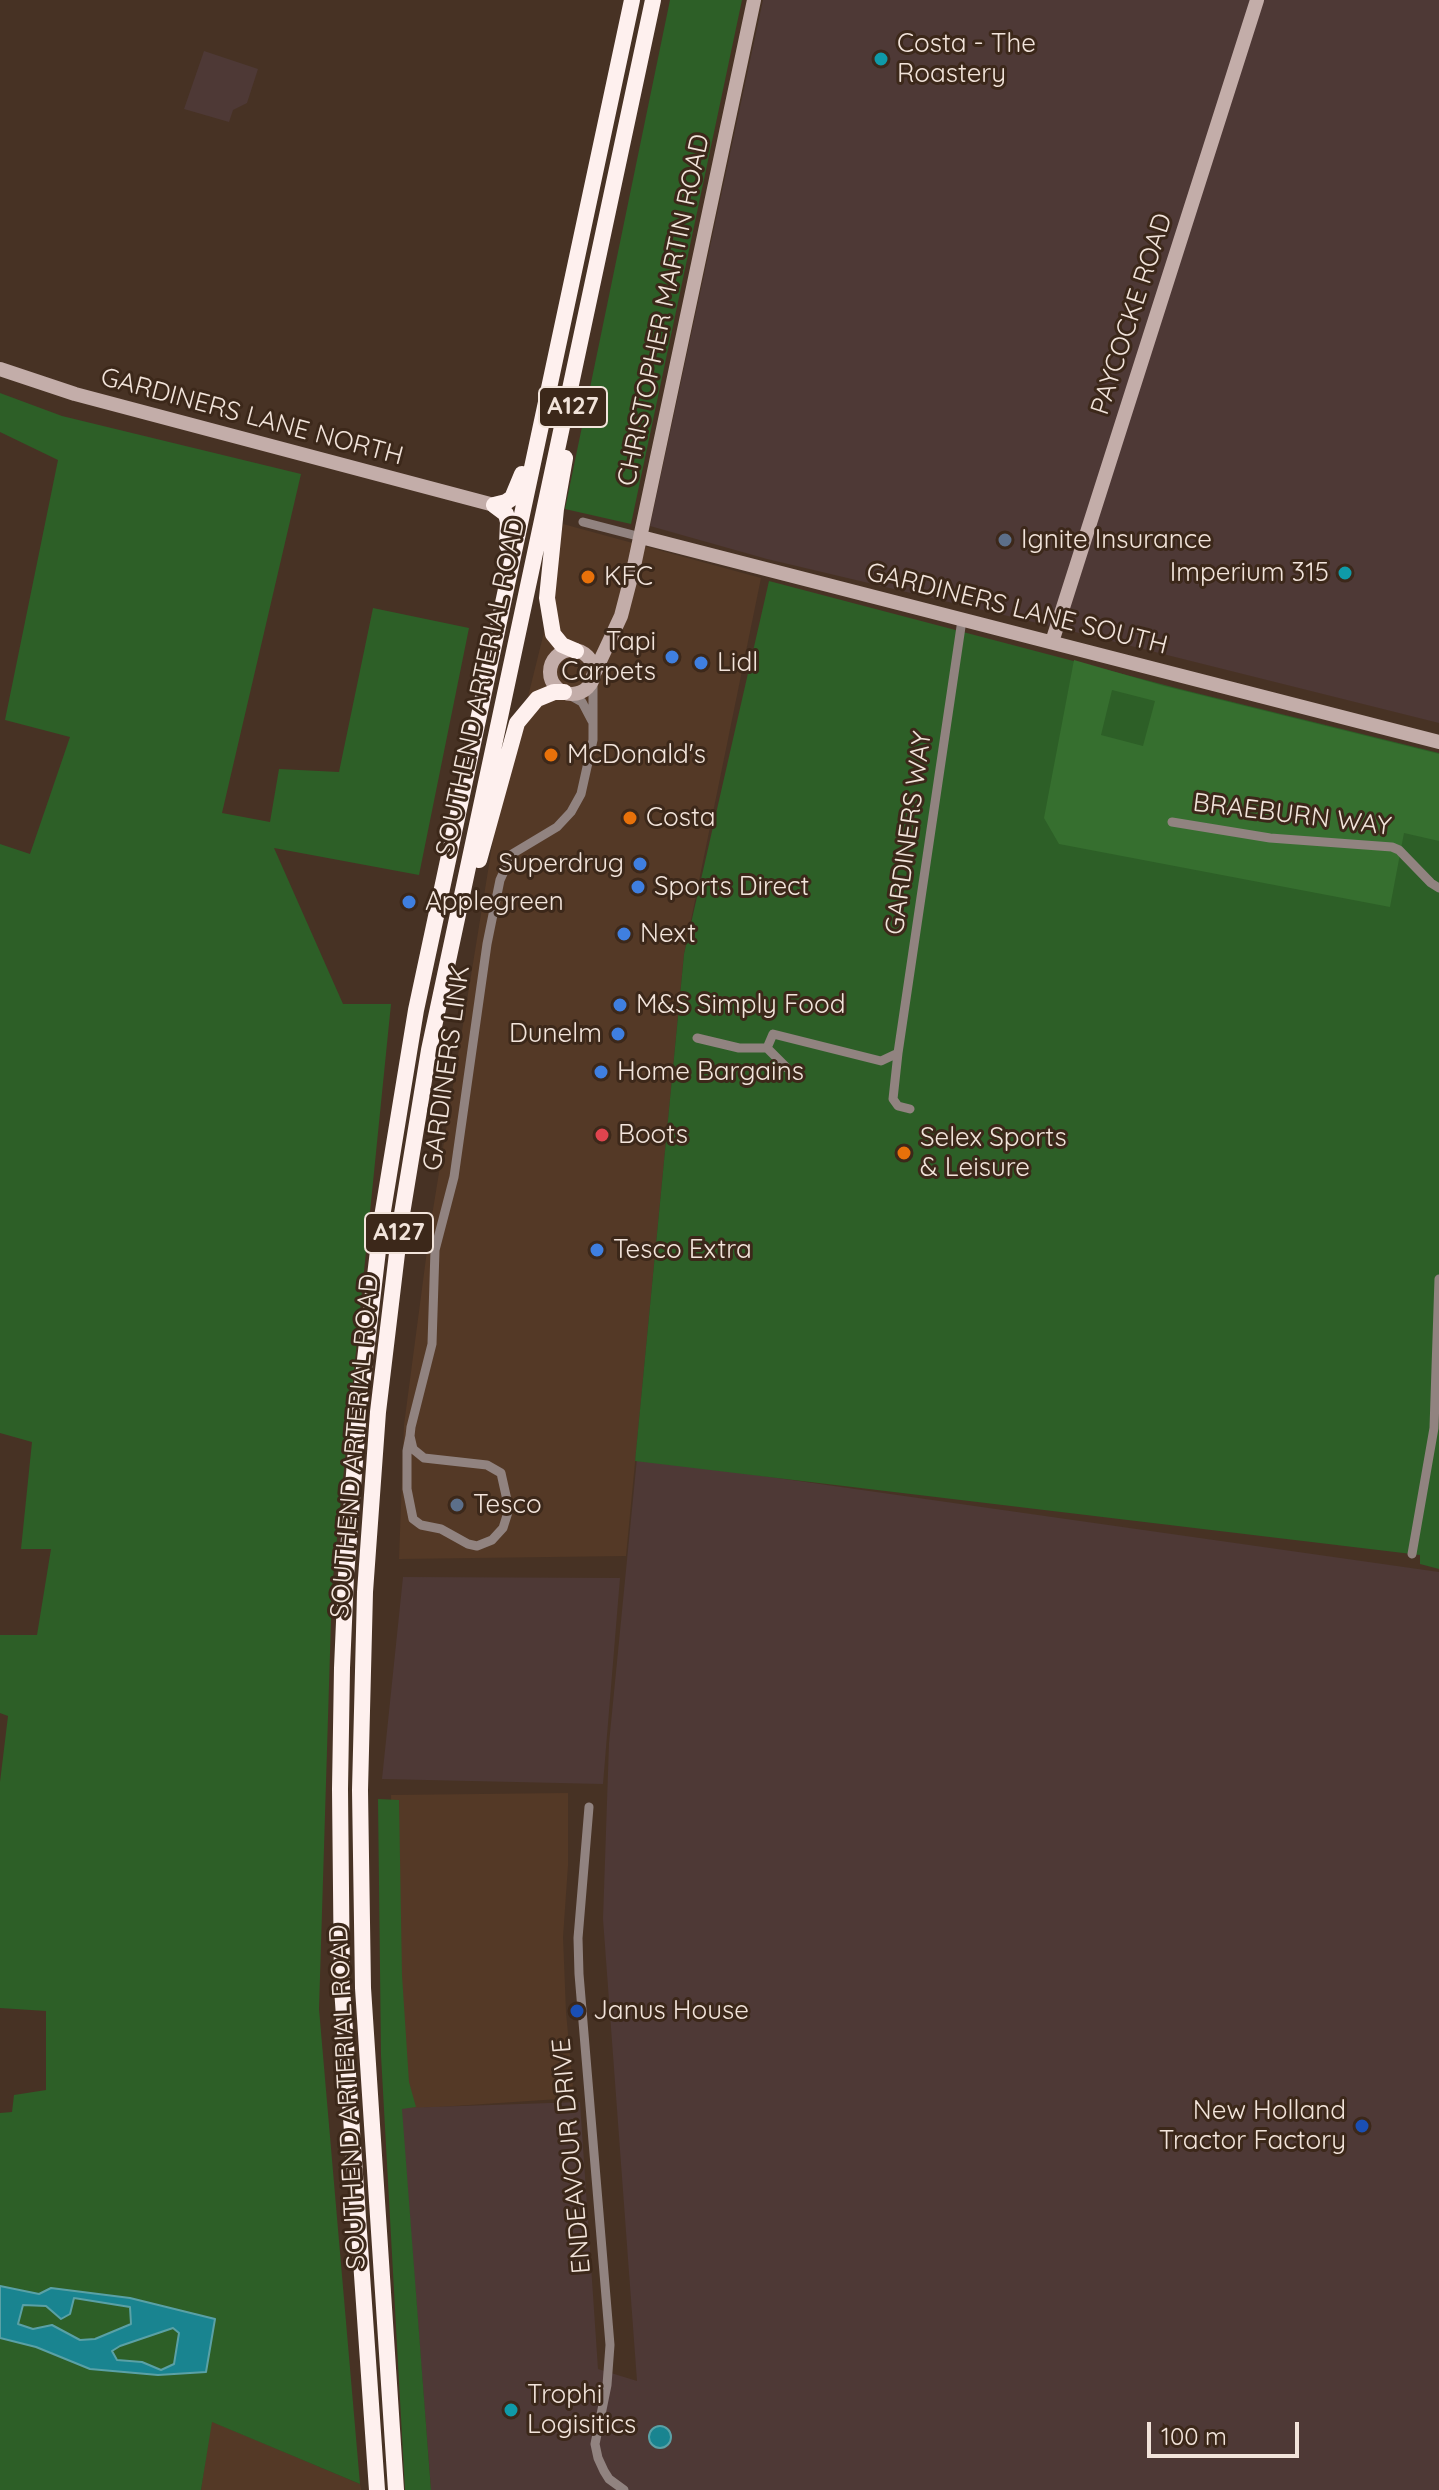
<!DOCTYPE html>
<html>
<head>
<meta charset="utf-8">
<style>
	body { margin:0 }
	#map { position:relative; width:1439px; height:2490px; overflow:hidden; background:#473224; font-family:Quicksand,sans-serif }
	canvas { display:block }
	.scale { position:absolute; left:1147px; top:2422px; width:152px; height:36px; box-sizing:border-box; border:4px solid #f2e4db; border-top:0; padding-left:10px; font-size:24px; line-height:28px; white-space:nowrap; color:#f2e4db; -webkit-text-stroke:6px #3c281a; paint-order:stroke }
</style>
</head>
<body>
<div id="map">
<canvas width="1439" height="2490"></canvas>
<div class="scale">100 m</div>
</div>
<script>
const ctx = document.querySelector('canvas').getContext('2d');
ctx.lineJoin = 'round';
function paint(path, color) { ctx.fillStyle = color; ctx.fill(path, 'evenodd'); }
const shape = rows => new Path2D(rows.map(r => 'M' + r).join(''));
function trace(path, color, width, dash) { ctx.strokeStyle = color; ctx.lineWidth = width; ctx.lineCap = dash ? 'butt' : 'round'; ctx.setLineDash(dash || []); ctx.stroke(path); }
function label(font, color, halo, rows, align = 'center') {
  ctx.font = font + ' Quicksand,sans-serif'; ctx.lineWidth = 6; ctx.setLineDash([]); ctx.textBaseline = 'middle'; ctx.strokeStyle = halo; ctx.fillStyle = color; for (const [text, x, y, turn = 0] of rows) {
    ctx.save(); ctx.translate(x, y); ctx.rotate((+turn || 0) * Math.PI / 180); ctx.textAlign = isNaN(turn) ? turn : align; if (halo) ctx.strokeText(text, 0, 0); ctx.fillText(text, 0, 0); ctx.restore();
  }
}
paint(shape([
	[563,524,761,578,684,954,626,1556,399,1559,404,1425,430,1228,494,834,549,612],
	[568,1793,568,1866,563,1937,566,2012,574,2098,409,2109,393,1971,391,1795],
	[211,2421,360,2484,361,2490,201,2490]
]), '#543926');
paint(shape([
	[763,0,1439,0,1439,723,1067,630,767,559,650,526],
	[204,51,258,69,247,103,233,110,229,122,184,109],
	[637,1458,1439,1572,1439,2490,431,2490,401,2108,580,2102,598,2369,637,2381,603,1919,609,1743],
	[403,1577,620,1578,603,1784,382,1779]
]), '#4e3936');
paint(shape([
	[670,0,742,0,631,524,565,509],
	[0,393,62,416,301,474,222,813,270,822,279,769,339,772,373,608,469,628,419,875,274,848,343,1004,391,1004,332,1588,319,2009,360,2484,212,2422,201,2490,0,2490,0,2113,12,2112,14,2095,46,2090,46,2011,0,2008,0,1782,8,1716,0,1713,0,1635,37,1635,51,1549,21,1549,32,1442,0,1433,0,844,30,854,70,737,5,720,58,460,0,432],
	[769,581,1180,689,1439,753,1439,1569,1420,1564,1420,1555,635,1461,684,954],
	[378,1799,399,1800,402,1975,409,2082,416,2107,402,2109,431,2490,405,2490,381,2055]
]), '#2d5f27');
paint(shape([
	[1074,660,1164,686,1439,754,1439,841,1404,833,1390,907,1059,844,1044,818],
	[1112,690,1155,701,1143,746,1101,735]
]), '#366f2f');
const water = shape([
	[0,2286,39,2294,51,2288,130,2298,215,2319,206,2372,158,2375,90,2369,36,2347,0,2338,0,2286],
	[74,2298,130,2307,131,2324,95,2339,80,2340,52,2325,33,2329,18,2324,23,2305,46,2306,61,2319,70,2314,74,2298],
	[173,2328,179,2333,174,2364,161,2370,142,2362,117,2360,112,2351,120,2346,173,2328],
	'649 2437a11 11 0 1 1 22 0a11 11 0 1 1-22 0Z'
]);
paint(water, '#198490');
trace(water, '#5aa1a6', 2);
trace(shape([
	[583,522,641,537],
	[564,692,582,702,592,721],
	[1172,822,1270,838,1392,847,1399,850,1431,883,1439,888],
	[697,1038,739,1048,767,1048],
	[898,1053,893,1099,898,1106,910,1109],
	[787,1068,767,1048,773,1034,881,1061,898,1053,962,620],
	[410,1436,413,1449,424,1458,487,1465,501,1473,509,1509,503,1528,492,1540,477,1546,468,1544,441,1529,421,1525,413,1519,407,1489,407,1451,410,1436,411,1427,432,1344,435,1250,454,1177,487,944,500,880,512,854,557,827,571,812,581,794,593,740,593,676],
	[1412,1554,1434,1428,1439,1279],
	[589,1807,578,1938,579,1974,610,2345,607,2385,595,2444,598,2458,604,2471,609,2479,624,2490]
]), '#918380', 9);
trace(shape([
	[0,369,75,394,494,505],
	[641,537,1439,742],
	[1052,642,1257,0],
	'550 672a22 22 0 1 1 44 0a22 22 0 1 1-44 0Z',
	[593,676,621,616,634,566,754,0]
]), '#c3ada9', 14);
trace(shape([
	[565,458,556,509,547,598,553,634,562,645,576,651],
	[494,505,506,502,512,498,522,474],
	[494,505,506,514,508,522,507,545],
	[479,860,517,723,537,699,554,692,564,692],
	[377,2490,342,1988,340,1789,342,1668,346,1576,359,1410,382,1217,416,1010,632,0],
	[396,2490,363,1988,360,1790,365,1592,378,1412,401,1220,429,1050,653,0]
]), '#fef0ee', 16);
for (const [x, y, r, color] of [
	[881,59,8,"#0f9aa8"],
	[1005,540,8,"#5c6f8a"],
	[1345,573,8,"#0f9aa8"],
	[588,577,8,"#e8710a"],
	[672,657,8,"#3f7fe0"],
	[701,663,8,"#3f7fe0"],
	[551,755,8,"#e8710a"],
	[630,818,8,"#e8710a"],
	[640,864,8,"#3f7fe0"],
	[638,887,8,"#3f7fe0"],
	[409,902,8,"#3f7fe0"],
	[624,934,8,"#3f7fe0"],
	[620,1005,8,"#3f7fe0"],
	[618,1034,8,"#3f7fe0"],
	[601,1072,8,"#3f7fe0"],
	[602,1135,8,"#e0444e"],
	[904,1153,8,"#e8710a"],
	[597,1250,8,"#3f7fe0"],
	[457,1505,8,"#5c6f8a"],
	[577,2011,8,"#1a4fb4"],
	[1362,2126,8,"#1a4fb4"],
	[511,2410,8,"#0f9aa8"]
]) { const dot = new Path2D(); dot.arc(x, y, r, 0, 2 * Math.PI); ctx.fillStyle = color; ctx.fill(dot); trace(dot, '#3c281a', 3); }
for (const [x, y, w] of [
	[573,407,68],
	[399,1233,68]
]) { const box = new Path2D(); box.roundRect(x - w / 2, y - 20, w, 40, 6); ctx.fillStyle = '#3c281a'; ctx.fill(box); trace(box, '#f2e4db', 2); }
label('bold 24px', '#f2e4db', null, [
	["A127",573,407],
	["A127",399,1233]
]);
label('26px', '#f2e4db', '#3c281a', [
	["Costa - The",897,44],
	["Roastery",897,74],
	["Ignite Insurance",1021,540],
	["Imperium 315",1329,573,"right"],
	["KFC",604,577],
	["Tapi",656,642,"right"],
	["Carpets",656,672,"right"],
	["Lidl",717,663],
	["McDonald's",567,755],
	["Costa",646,818],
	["Superdrug",624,864,"right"],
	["Sports Direct",654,887],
	["Applegreen",425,902],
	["Next",640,934],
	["M&S Simply Food",636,1005],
	["Dunelm",602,1034,"right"],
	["Home Bargains",617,1072],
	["Boots",618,1135],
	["Selex Sports",920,1138],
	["& Leisure",920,1168],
	["Tesco Extra",613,1250],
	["Tesco",473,1505],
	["Janus House",593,2011],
	["New Holland",1346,2111,"right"],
	["Tractor Factory",1346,2141,"right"],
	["Trophi",527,2395],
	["Logisitics",527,2425]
], 'left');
label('26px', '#f2e4db', '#3c281a', [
	["CHRISTOPHER MARTIN ROAD",664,310,-78],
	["PAYCOCKE ROAD",1132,314,-72],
	["GARDINERS LANE NORTH",252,417,15],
	["GARDINERS LANE SOUTH",1017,609,14],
	["SOUTHEND ARTERIAL ROAD",481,687,-78],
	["BRAEBURN WAY",1292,815,7],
	["GARDINERS WAY",909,833,-82],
	["GARDINERS LINK",447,1068,-82],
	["SOUTHEND ARTERIAL ROAD",355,1446,-85],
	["SOUTHEND ARTERIAL ROAD",348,2097,-93],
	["ENDEAVOUR DRIVE",572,2156,-95]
]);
</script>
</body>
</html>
